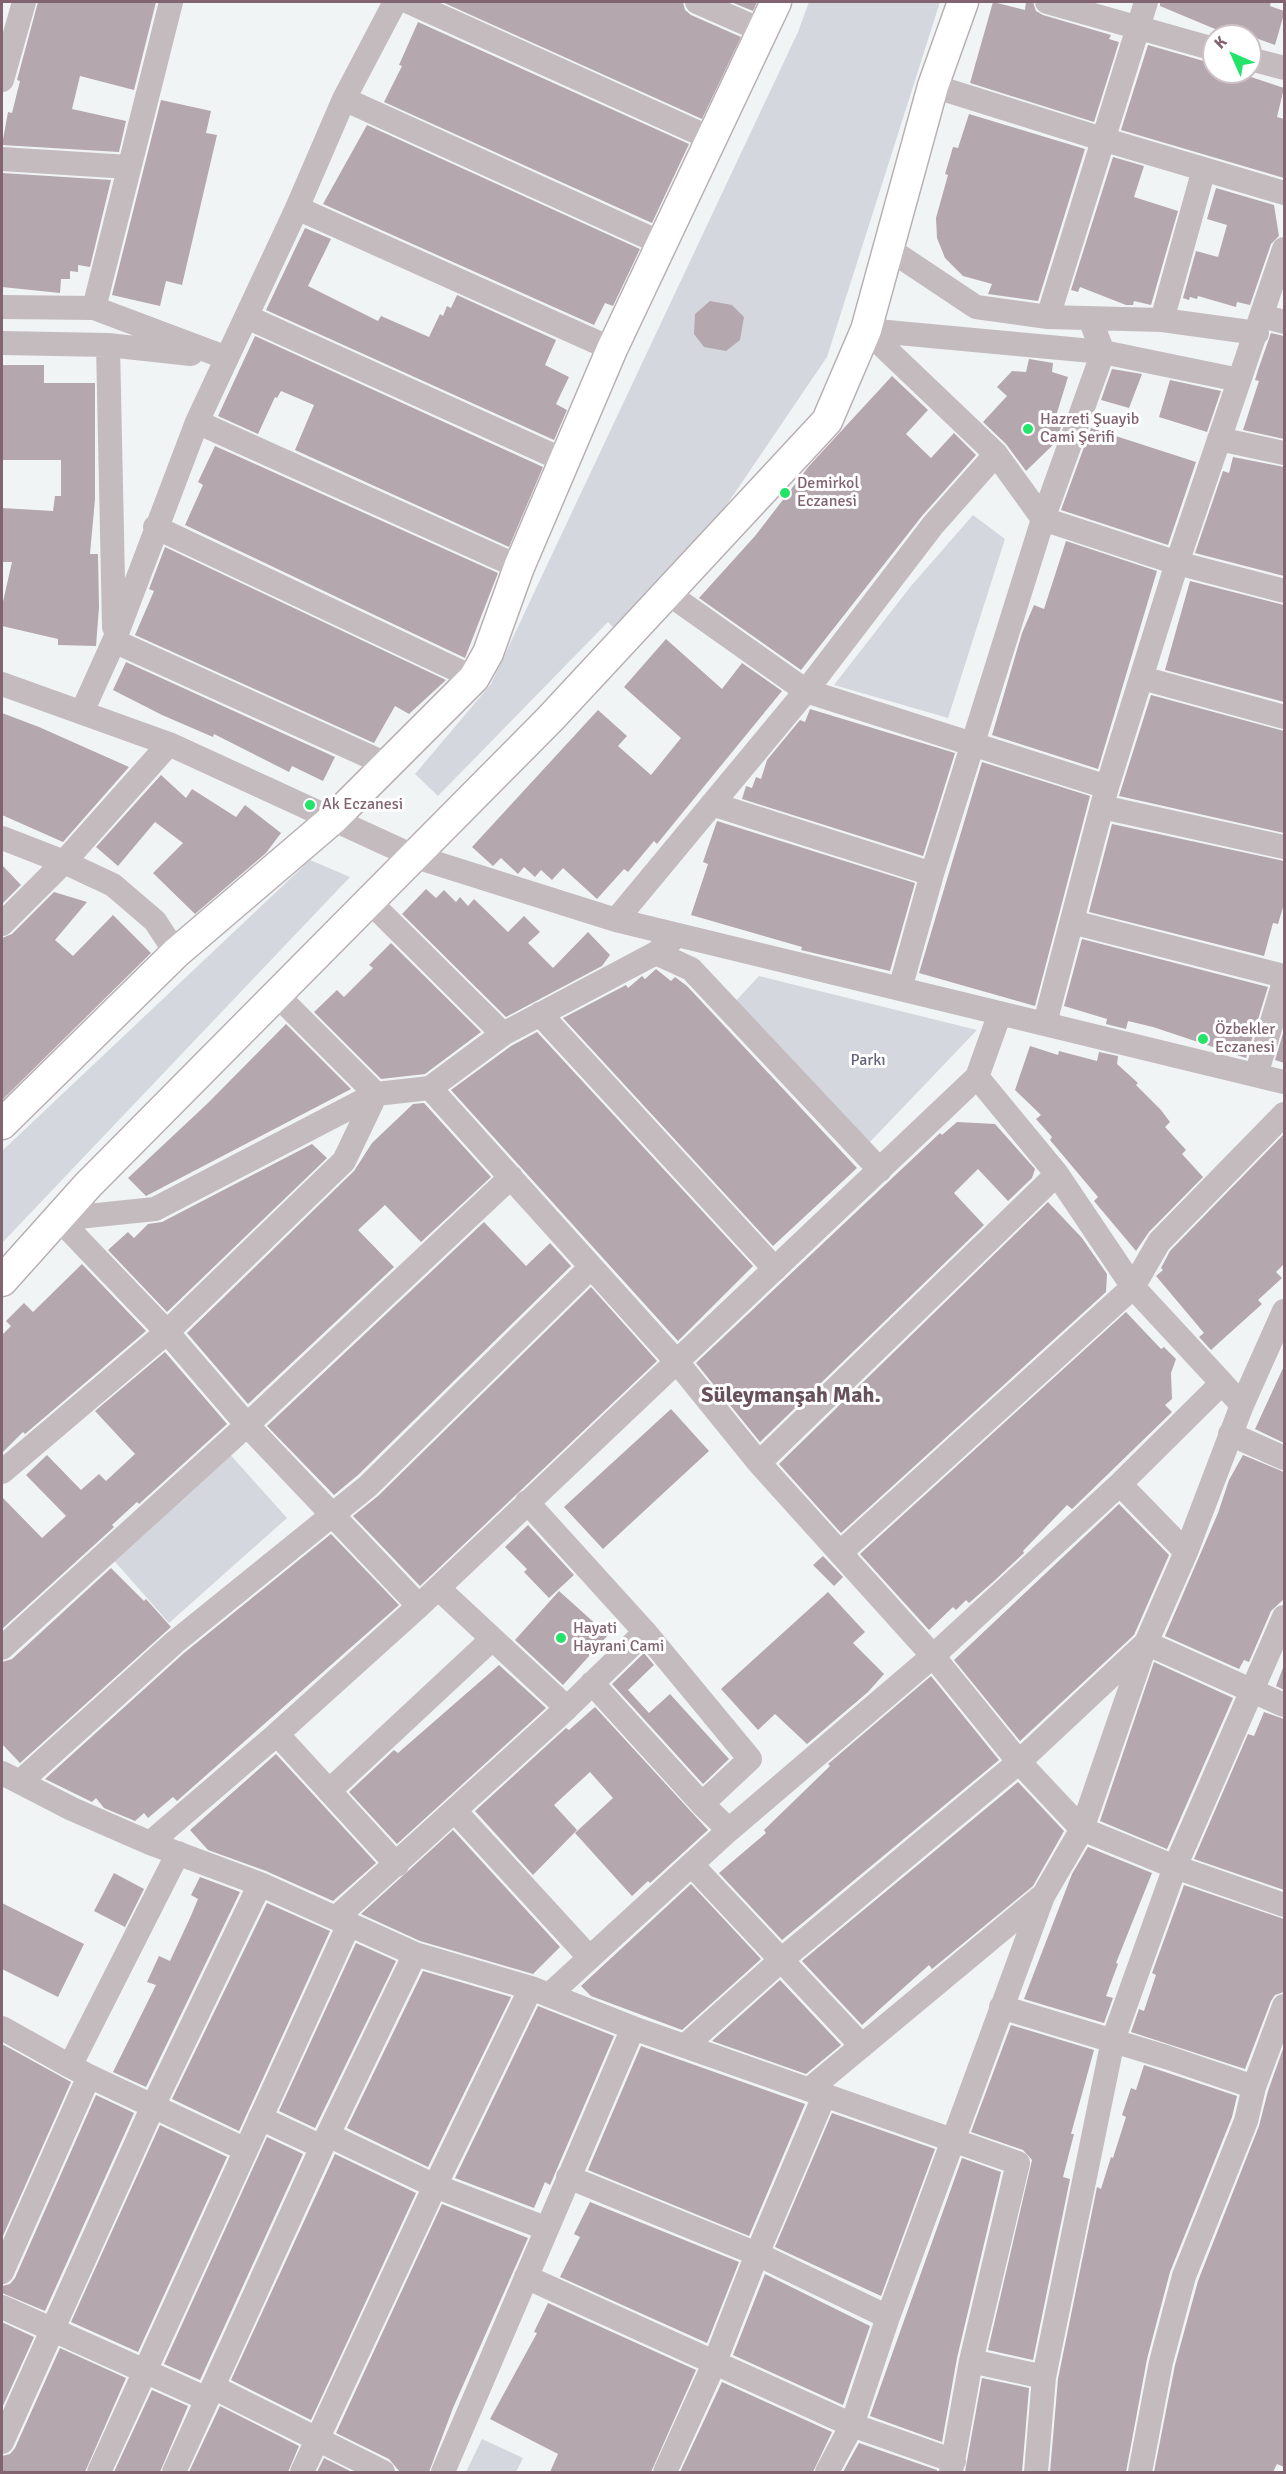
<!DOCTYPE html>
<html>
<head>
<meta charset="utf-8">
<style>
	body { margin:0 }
	#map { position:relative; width:1286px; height:2474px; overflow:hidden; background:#f1f4f5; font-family:Signika,sans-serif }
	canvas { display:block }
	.frame { position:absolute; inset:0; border:3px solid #826471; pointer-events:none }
	.north { position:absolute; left:1202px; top:24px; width:60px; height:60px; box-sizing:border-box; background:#fff; border:2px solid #cdc1c6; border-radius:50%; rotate:315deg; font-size:16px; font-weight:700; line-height:24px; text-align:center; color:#826471 }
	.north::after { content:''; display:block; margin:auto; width:21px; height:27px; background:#23e368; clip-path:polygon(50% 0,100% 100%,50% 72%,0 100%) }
</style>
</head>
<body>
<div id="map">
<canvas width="1286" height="2474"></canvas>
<div class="frame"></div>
<div class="north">K</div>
</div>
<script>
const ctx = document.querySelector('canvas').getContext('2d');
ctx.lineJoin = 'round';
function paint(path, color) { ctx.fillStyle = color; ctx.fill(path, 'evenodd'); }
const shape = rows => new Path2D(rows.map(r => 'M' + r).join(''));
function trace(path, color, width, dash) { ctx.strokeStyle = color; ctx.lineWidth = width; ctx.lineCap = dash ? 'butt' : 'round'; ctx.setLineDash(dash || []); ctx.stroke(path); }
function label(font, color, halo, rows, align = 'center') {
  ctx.font = font + ' Signika,sans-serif'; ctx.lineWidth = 6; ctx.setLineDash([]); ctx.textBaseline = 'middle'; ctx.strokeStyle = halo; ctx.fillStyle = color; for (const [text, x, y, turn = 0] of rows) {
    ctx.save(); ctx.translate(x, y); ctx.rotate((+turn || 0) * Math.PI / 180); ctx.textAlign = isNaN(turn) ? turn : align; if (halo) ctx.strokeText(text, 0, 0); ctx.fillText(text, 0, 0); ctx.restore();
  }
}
paint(shape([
	[809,2,940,2,827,357,688,562,620,634,608,622,438,796,415,774,491,684,798,32],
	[973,515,1005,539,948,718,834,685,911,586],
	[310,860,350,877,2,1243,2,1151],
	[759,976,977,1030,869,1143,733,1004],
	[227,1451,287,1518,169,1623,110,1556],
	[482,2439,523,2458,516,2472,466,2472]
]), '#d5d7df');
paint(shape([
	[38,2,156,2,134,90,80,76,72,109,126,121,119,152,2,145,8,112,12,113,20,81,17,80],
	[442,2,683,2,685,10,691,15,741,37,702,119],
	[731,2,757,2,753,11],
	[993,2,1025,10,1026,2,1033,2,1036,11,1043,15,1111,35,1109,39,1119,42,1094,122,970,83],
	[1160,2,1271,2,1270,6,1284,11,1284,14,1275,45,1250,36,1240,36,1215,29,1160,6],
	[418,22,689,144,652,223,384,102,402,66,399,65],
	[1148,45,1214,64,1214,72,1236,72,1284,88,1277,117,1284,119,1284,178,1121,130],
	[161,100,211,111,206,133,217,135,182,285,166,281,160,306,112,295],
	[969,114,1085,149,1038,301,988,294,992,284,963,276,945,258,937,238,936,218,948,175,945,174,953,147,958,148],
	[367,125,640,249,613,306,605,303,594,325,323,204],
	[1113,157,1144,166,1134,197,1178,211,1151,305,1134,301,1133,305,1126,305,1080,287,1078,292,1071,290],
	[2,173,111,180,90,267,78,265,78,272,70,271,70,279,61,279,60,293,2,287],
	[1216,188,1274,205,1279,236,1271,244,1250,305,1237,302,1236,307,1198,296,1197,299,1190,297,1189,300,1183,298,1196,251,1218,257,1227,225,1207,219],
	[305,228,331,239,308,286,378,321,381,316,429,337,440,314,443,316,447,306,451,308,457,295,556,340,545,365,569,377,556,404,567,410,554,440,266,310],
	[710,301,732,305,744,317,740,340,726,351,704,347,694,334,695,314],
	[1271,333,1284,336,1284,439,1243,430,1259,381,1255,380,1258,370],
	[255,336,543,467,509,547,295,450,314,405,281,391,277,398,275,397,258,434,218,416],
	[1029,359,1053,363,1052,372,1068,377,1056,416,1064,419,1055,443,1026,471,1006,444,983,422,1007,396,997,387,1012,371,1026,372],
	[2,365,44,365,44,383,95,383,95,499,90,554,98,554,99,607,96,646,58,645,58,639,2,626,2,606,12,562,2,562,2,508,53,511,55,496,61,496,61,460,2,460],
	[1112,369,1142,374,1129,408,1101,400],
	[892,376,928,410,906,434,931,458,954,433,976,455,922,516,801,670,699,598,755,536,809,466],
	[1170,380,1221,391,1207,432,1159,417],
	[1091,428,1196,462,1168,545,1061,510],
	[215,446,498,573,465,658,185,525,203,485,198,482],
	[1233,457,1284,467,1284,576,1195,553,1223,471,1229,473],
	[1066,541,1157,571,1098,769,992,735,1022,633,1034,605,1044,609],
	[165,547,446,680,409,714,395,706,374,743,135,635,154,591,149,589],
	[1190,581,1284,605,1284,702,1165,670],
	[666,639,722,689,742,663,782,691,657,844,654,841,628,872,624,869,597,899,563,868,552,880,541,870,535,877,524,867,518,874,501,858,493,866,472,847,598,710,627,736,618,746,651,775,681,738,624,687],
	[126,662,335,757,323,781,292,766,289,772,214,734,213,737,162,715,113,690],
	[1151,695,1284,731,1284,833,1119,796],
	[810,709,955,753,923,856,742,799,746,786,752,788,756,777,761,779,767,760,800,720,805,722],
	[2,713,39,727,129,767,63,842,2,815],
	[982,762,1090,796,1035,1006,919,973],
	[161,775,186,798,192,789,236,817,245,805,281,833,266,853,195,914,153,873,183,843,155,822,118,866,96,847],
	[717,821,915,883,890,971,801,950,802,947,691,915,708,864,703,862],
	[1112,824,1284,861,1284,904,1278,924,1273,923,1264,956,1089,912],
	[2,865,21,885,2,904],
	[426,889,436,898,444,890,456,902,460,897,468,906,474,899,508,932,524,916,540,932,528,943,553,968,588,932,610,955,602,966,506,1017,402,914],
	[54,892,87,902,55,940,73,956,113,915,151,953,2,1100,2,938,12,934],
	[1082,939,1268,987,1246,1058,1153,1027,1128,1021,1126,1029,1106,1024,1107,1019,1064,1006],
	[391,943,481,1032,425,1074,381,1079,314,1012,337,990,344,997,373,968,369,965],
	[656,969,671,981,675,977,687,986,857,1168,773,1246,563,1018,626,985,628,988,642,976,645,979],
	[286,1024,351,1089,146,1196,128,1178,208,1103],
	[1284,1030,1284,1063,1275,1060],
	[537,1032,753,1266,678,1341,451,1090,511,1046],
	[1030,1046,1058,1055,1059,1051,1097,1061,1099,1052,1118,1056,1117,1064,1138,1083,1136,1085,1161,1110,1170,1122,1165,1127,1186,1150,1182,1154,1203,1177,1149,1232,1136,1251,1094,1201,1098,1197,1050,1140,1052,1137,1036,1119,1041,1115,1015,1090],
	[424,1103,491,1177,421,1242,385,1205,358,1230,394,1267,248,1404,187,1333,354,1171,372,1143,413,1104],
	[957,1122,995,1124,1035,1169,1032,1178,1008,1201,978,1169,954,1193,984,1225,760,1442,696,1363,940,1133,942,1135],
	[1284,1134,1284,1264,1276,1272,1282,1278,1258,1300,1262,1304,1211,1350,1199,1337,1204,1333,1156,1276,1163,1270,1161,1268,1170,1251],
	[312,1144,327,1158,167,1312,108,1250,128,1232,134,1238,148,1224,162,1222],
	[1048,1202,1082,1238,1107,1274,1106,1292,841,1533,779,1464],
	[484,1222,526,1266,550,1243,571,1266,358,1475,334,1495,267,1426],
	[82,1264,146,1331,25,1434,23,1432,2,1453,2,1335,11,1326,6,1321,24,1303,33,1312],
	[591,1287,657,1361,420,1586,353,1516,378,1496],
	[1126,1312,1161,1349,1164,1347,1176,1359,1171,1373,1172,1399,1165,1405,1172,1412,1072,1509,1067,1505,1023,1551,1024,1553,993,1582,969,1603,966,1600,956,1610,953,1607,929,1630,860,1554],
	[165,1352,227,1424,139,1504,137,1502,112,1525,114,1527,2,1629,2,1497,42,1538,66,1516,26,1475,47,1455,81,1490,99,1474,106,1481,135,1454,95,1411],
	[1284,1366,1284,1443,1255,1429],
	[671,1409,709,1451,603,1549,564,1507],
	[1243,1455,1284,1472,1284,1599,1271,1611,1249,1662,1244,1660,1239,1669,1165,1636,1218,1513,1229,1480],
	[1119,1504,1169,1555,1134,1635,1020,1741,954,1660],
	[528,1525,574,1575,549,1598,524,1572,527,1569,505,1547],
	[331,1534,399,1605,177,1801,173,1797,148,1818,144,1813,135,1821,104,1808,96,1798,92,1802,45,1779,184,1653],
	[823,1556,843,1577,834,1586,813,1565],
	[111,1568,144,1601,146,1599,171,1627,20,1763,2,1744,2,1662,12,1659],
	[559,1591,608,1635,563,1685,515,1640],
	[828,1592,865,1632,853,1643,884,1674,868,1692,807,1744,775,1714,758,1730,721,1689],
	[644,1653,654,1665,628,1690,649,1713,670,1694,729,1759,703,1784,612,1684],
	[1154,1662,1233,1698,1167,1849,1100,1821],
	[499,1665,546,1708,397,1844,349,1792,394,1750,398,1753],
	[1284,1665,1284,1690,1276,1686],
	[931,1676,999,1760,782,1940,719,1873,766,1833,764,1830,830,1766,828,1764],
	[595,1707,708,1830,650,1883,648,1881,632,1896,575,1833,613,1798,590,1772,554,1805,577,1830,533,1875,475,1811,566,1728,569,1730],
	[1264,1712,1284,1719,1284,1890,1194,1859,1248,1734,1254,1736],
	[276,1754,376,1863,333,1901,266,1871,208,1850,190,1830],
	[1018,1782,1064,1831,1033,1886,932,1969,929,1965,862,2025,802,1961],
	[453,1830,560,1947,533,1974,420,1941,361,1914],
	[1088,1847,1152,1873,1116,1963,1118,1964,1106,1996,1113,1998,1104,2023,1024,1999,1072,1874],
	[114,1873,144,1889,125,1927,94,1911],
	[200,1877,240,1892,146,2087,113,2072,156,1985,147,1982,159,1956,170,1961,190,1918,198,1899,191,1895],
	[691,1884,761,1959,682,2030,591,1996,581,1986],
	[1184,1885,1284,1919,1284,1992,1275,1995,1271,2001,1245,2069,1131,2032,1139,2009,1144,2011,1156,1975,1152,1973],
	[2,1903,84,1944,58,1997,2,1969],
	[267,1903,330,1931,239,2131,172,2099],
	[356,1943,396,1961,315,2128,279,2111],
	[423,1971,511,1997,428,2167,347,2128],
	[780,1980,841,2045,806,2074,712,2041],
	[538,2006,614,2036,550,2185,545,2182,534,2208,455,2178],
	[1011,2025,1094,2050,1071,2134,1074,2134,1063,2177,1070,2179,1033,2360,988,2350,1032,2160,1023,2150,971,2132],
	[2,2044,71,2082,2,2238],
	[641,2046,805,2104,749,2236,588,2170],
	[1284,2046,1284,2467,1277,2464,1273,2472,1154,2472,1175,2365,1198,2281,1259,2126,1268,2091],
	[1144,2065,1237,2096,1232,2117,1170,2272,1147,2359,1126,2472,1050,2472,1058,2379,1097,2187,1101,2189,1111,2157,1113,2158,1126,2117,1122,2115,1131,2088,1136,2090],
	[96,2095,134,2113,45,2311,2,2293,2,2286,10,2284,15,2278],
	[832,2113,935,2149,881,2296,775,2247],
	[160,2125,227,2157,138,2352,71,2322],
	[267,2137,303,2154,200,2380,164,2364],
	[335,2154,416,2193,311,2420,231,2380],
	[962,2158,1001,2172,957,2358,942,2442,870,2416],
	[590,2202,739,2262,707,2343,560,2277,580,2237,574,2234],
	[442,2204,528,2238,453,2408,429,2472,400,2472,389,2459,336,2433],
	[765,2274,870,2326,843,2405,733,2355],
	[548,2303,696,2370,651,2472,550,2472,558,2454,490,2419,537,2333,534,2332],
	[2,2322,34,2337,2,2408],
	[60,2348,126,2378,85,2472,2,2472,2,2456,10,2454,15,2448],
	[982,2378,1029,2388,1022,2472,965,2472],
	[722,2382,832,2432,813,2472,680,2472],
	[152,2390,188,2406,160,2472,114,2472],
	[220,2406,299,2446,288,2472,189,2472],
	[859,2443,937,2470,937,2472,843,2472],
	[324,2458,352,2472,317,2472]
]), '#b4a7ad');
const major = shape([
	[2,1124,176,953,334,818,474,678,488,653,519,567,612,349,776,2],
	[2,1281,88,1185,550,719,827,421,866,330,933,86,963,2]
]);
trace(major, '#b8afb3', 33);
trace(shape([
	[409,2,712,139],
	[697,2,763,31],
	[1047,2,1214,49],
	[1250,59,1284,68],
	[2,80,24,2],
	[933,86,1102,139,1284,193],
	[344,99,663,244],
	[2,159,129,167],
	[297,208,612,349],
	[889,249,976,307,1048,317,1162,320,1257,333],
	[2,307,94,308,227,358],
	[94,308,171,2],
	[1262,316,1284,322],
	[247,317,563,460],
	[1048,317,1146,2],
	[1162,320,1204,169],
	[866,330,996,454,1043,519,1177,563,1284,591],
	[866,330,1103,352,1239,380],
	[2,343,108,345,191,354],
	[108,345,114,627],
	[197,422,519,567],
	[1219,439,1284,453],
	[155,527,474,678],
	[669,594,806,691,1107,787],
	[114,641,386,764],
	[1142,678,1284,717],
	[2,684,169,744,413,856,616,920,1284,1082],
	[82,712,114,641,197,422,297,208,344,99,395,2],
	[712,804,932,874],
	[1102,807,1284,847],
	[2,838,64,862,113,885,155,921,176,953],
	[369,901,503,1034],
	[616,920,806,691,933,525,996,454],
	[1072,922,1284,976],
	[2,924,64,862,169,744],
	[656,953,691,969,880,1170],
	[900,989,932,874,1043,519,1103,352,1090,319],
	[540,1014,775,1269],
	[1045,1023,1107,787,1177,563,1284,249],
	[1256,1075,1284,982],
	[977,1077,1057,1174,1133,1287,1222,1383],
	[430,1088,677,1362,759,1463,933,1656,1019,1762,1082,1829,1175,1867,1284,1905],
	[1230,1434,1284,1458],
	[759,1463,1057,1174],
	[2,1472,167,1332,344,1161,376,1094,277,995],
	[1120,1484,1186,1552],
	[527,1502,645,1632,750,1759,702,1804],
	[841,1552,1133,1287,1159,1242,1284,1114],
	[438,1588,567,1708],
	[419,1606,247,1425,167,1332,59,1219,155,1209,376,1094,430,1088,503,1034,656,953,678,935],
	[2,1648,247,1425,511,1177],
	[592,1683,702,1804,729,1830],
	[277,1734,397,1865],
	[2,1773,72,1809,150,1843,260,1884,415,1954,531,1988,633,2028,1018,2163,971,2361,951,2472],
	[20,1782,175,1642,368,1486,591,1267],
	[329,1791,491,1640],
	[455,1811,589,1957],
	[150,1843,277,1734,419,1606,977,1077,1000,1013],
	[692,1865,862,2046],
	[336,1918,567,1708,645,1632],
	[549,1995,729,1830,933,1656,1120,1484,1222,1383,1242,1405],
	[1001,2007,1166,2057,1254,2087],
	[2,2028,70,2066],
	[685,2046,780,1961,1019,1762,1146,1643,1284,1705],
	[89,2076,246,2150],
	[810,2089,1041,1897],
	[260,2118,322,2147],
	[328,2135,435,2186,545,2228],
	[568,2177,757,2254,888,2317],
	[2,2272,89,2076,70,2066,178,1853],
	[526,2277,852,2425,954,2461],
	[2,2307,207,2399],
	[971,2361,1044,2377],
	[213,2387,383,2472],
	[2,2442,153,2106,260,1884],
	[99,2472,349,1924],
	[174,2472,322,2147,415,1954],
	[302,2472,435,2186,531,1988],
	[443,2472,633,2028],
	[665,2472,714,2364,757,2254,825,2094],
	[827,2472,852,2425,888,2317,1043,1896,1082,1829,1146,1643,1186,1552,1242,1405,1284,1311],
	[1036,2472,1044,2377,1113,2040,1175,1867,1284,1617],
	[1140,2472,1161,2362,1184,2276,1246,2121,1254,2087,1284,2006]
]), '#c4bbbf', 24);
trace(major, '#fff', 30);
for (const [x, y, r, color] of [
	[1028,429,6,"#23e368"],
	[785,493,6,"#23e368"],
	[310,805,6,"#23e368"],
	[1203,1039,6,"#23e368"],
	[561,1638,6,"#23e368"]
]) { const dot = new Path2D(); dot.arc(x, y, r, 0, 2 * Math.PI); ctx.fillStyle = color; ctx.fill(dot); trace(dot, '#fff', 2); }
label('16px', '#826471', '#fff', [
	["Hazreti Şuayib",1040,420],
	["Cami Şerifi",1040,438],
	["Demirkol",797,484],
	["Eczanesi",797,502],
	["Ak Eczanesi",322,805],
	["Özbekler",1215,1030],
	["Eczanesi",1215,1048],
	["Hayati",573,1629],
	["Hayrani Cami",573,1647]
], 'left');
label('16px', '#626479', '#fff', [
	["Parkı",868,1061]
]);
label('bold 22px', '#67525b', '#fff', [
	["Süleymanşah Mah.",791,1396]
]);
</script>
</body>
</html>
